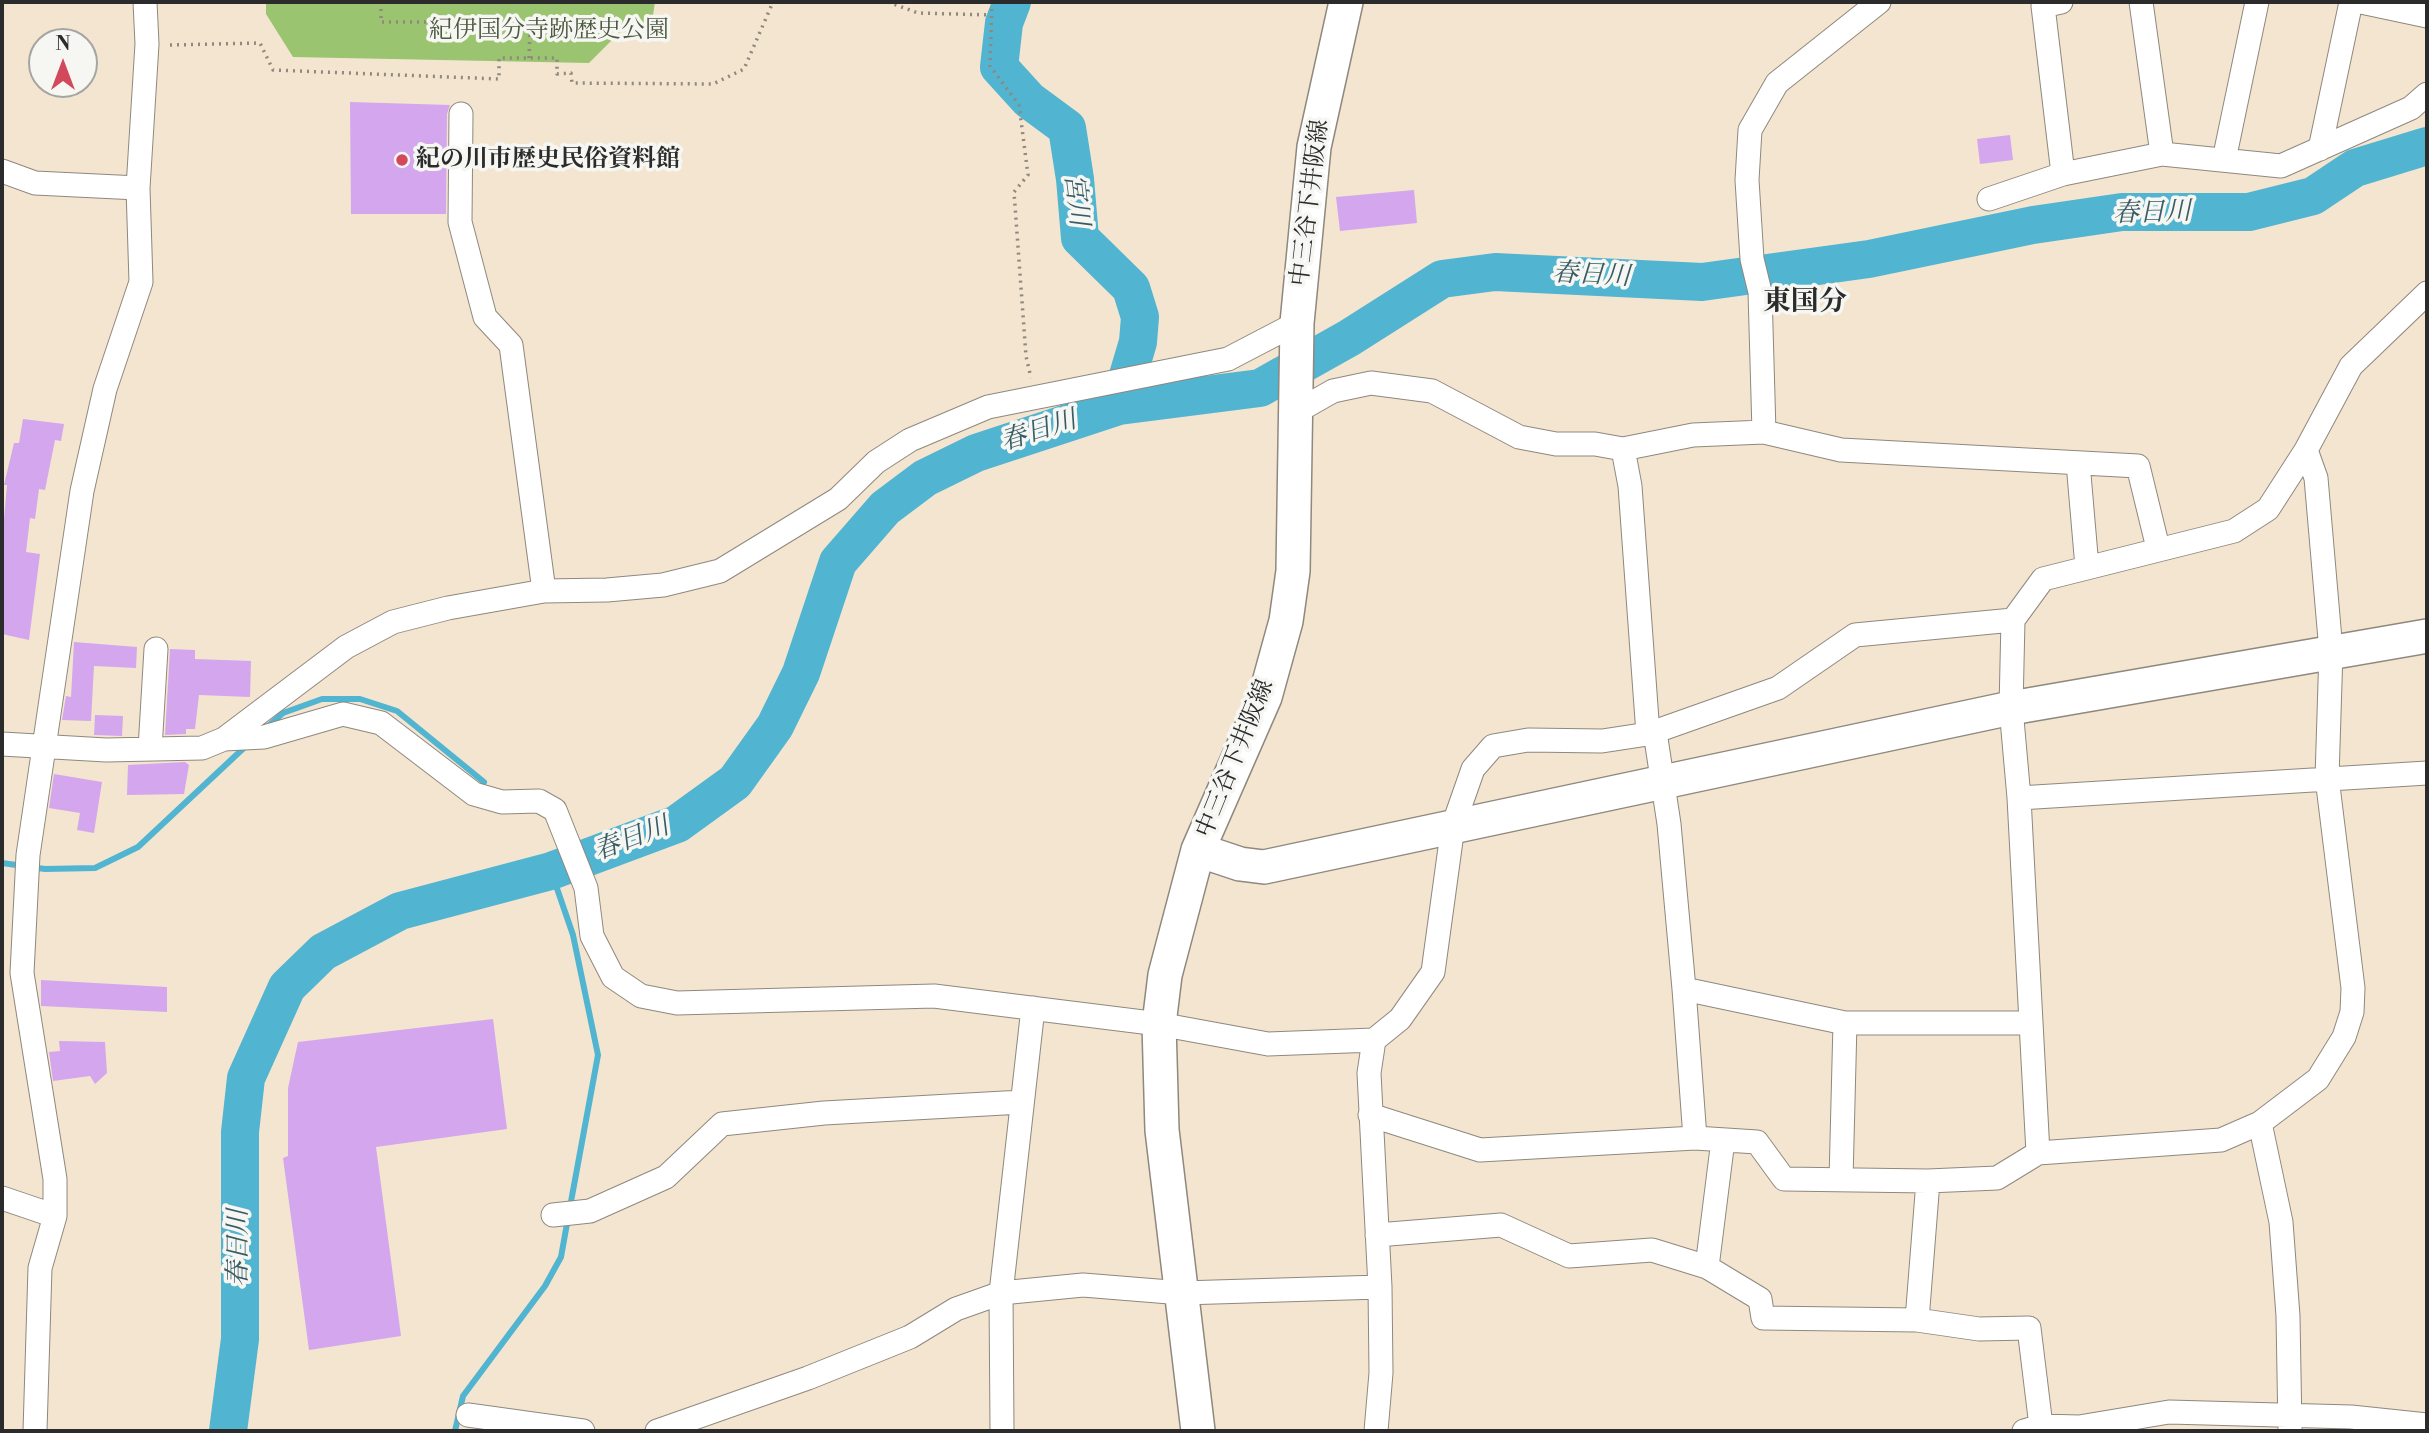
<!DOCTYPE html>
<html>
<head>
<meta charset="utf-8">
<style>
	body { margin:0 }
	#map { position:relative; width:2429px; height:1433px; overflow:hidden; background:#f3e5d0; font-family:"Libre Bodoni",serif }
	canvas { display:block }
	.frame { position:absolute; inset:0; border:4px solid #2b2b2b; pointer-events:none }
	.north { position:absolute; left:28px; top:28px; width:70px; height:70px; box-sizing:border-box; background:#f6f6f2; border:2px solid #a5a5a2; border-radius:50%; rotate:0deg; font-size:19px; font-weight:700; line-height:28px; text-align:center; color:#2b2b2b }
	.north::after { content:''; display:block; margin:auto; width:24px; height:32px; background:#d1495b; clip-path:polygon(50% 0,100% 100%,50% 72%,0 100%) }
</style>
</head>
<body>
<div id="map">
<canvas width="2429" height="1433"></canvas>
<div class="frame"></div>
<div class="north">N</div>
</div>
<script>
const ctx = document.querySelector('canvas').getContext('2d');
ctx.lineJoin = 'round';
function paint(path, color) { ctx.fillStyle = color; ctx.fill(path, 'evenodd'); }
const shape = rows => new Path2D(rows.map(r => 'M' + r).join(''));
function trace(path, color, width, dash) { ctx.strokeStyle = color; ctx.lineWidth = width; ctx.lineCap = dash ? 'butt' : 'round'; ctx.setLineDash(dash || []); ctx.stroke(path); }
function label(font, color, halo, rows, align = 'center') {
  ctx.font = font + ' "Libre Bodoni","Noto Serif JP",serif'; ctx.lineWidth = 7; ctx.setLineDash([]); ctx.textBaseline = 'middle'; ctx.strokeStyle = halo; ctx.fillStyle = color; for (const [text, x, y, turn = 0] of rows) {
    ctx.save(); ctx.translate(x, y); ctx.rotate((+turn || 0) * Math.PI / 180); ctx.textAlign = isNaN(turn) ? turn : align; if (halo) ctx.strokeText(text, 0, 0); ctx.fillText(text, 0, 0); ctx.restore();
  }
}
paint(shape([
	[266,2,655,2,651,28,620,32,589,63,293,57,266,14]
]), '#9ac470');
trace(shape([
	[266,728,283,713,322,699,360,699,397,711,484,782],
	[2,863,45,869,95,868,138,847,247,745],
	[551,871,573,935,598,1055,570,1207],
	[455,1431,463,1396,545,1286,561,1257,568,1218]
]), '#51b4d0', 6);
trace(shape([
	[1012,2,1004,23,999,67,1029,100,1067,128,1075,179,1080,238,1131,288,1140,317,1138,342,1119,406],
	[228,1431,240,1339,240,1132,246,1078,287,987,323,952,400,911,551,871,677,824,735,782,775,726,801,673,838,562,885,508,925,478,976,453,1119,406,1260,388,1349,338,1442,279,1495,272,1702,282,1869,259,2033,225,2122,212,2249,212,2313,196,2355,168,2427,146]
]), '#51b4d0', 38);
paint(shape([
	[350,102,450,105,447,114,446,214,351,214],
	[2010,135,2013,160,1980,164,1977,139],
	[1414,190,1417,223,1340,231,1336,197],
	[23,419,64,424,61,441,55,440,45,490,39,489,35,519,30,518,26,552,40,554,29,640,2,634,2,542,7,485,4,485,14,443,19,443],
	[74,642,137,647,136,668,94,666,91,721,62,720,66,696,71,697],
	[170,649,195,650,195,659,251,661,250,697,199,695,195,729,186,729,186,734,165,735],
	[95,715,123,716,122,736,94,735],
	[185,762,189,765,184,794,127,795,128,765],
	[54,774,102,782,94,833,77,830,80,813,49,808],
	[41,980,167,987,167,1012,41,1006],
	[493,1019,507,1129,376,1147,401,1336,309,1350,283,1158,288,1156,288,1088,298,1042],
	[59,1041,105,1042,107,1073,95,1084,90,1076,53,1081,49,1052,60,1051]
]), '#d4a6ed');
const street = shape([
	[2061,2,2043,6,2063,174],
	[2141,2,2162,154],
	[2361,2,2427,16],
	[461,114,460,222,485,317,511,345,544,591],
	[2320,149,2351,2],
	[2224,160,2257,2],
	[2,171,35,183,138,188],
	[1989,199,2063,174,2162,154,2281,166,2411,108,2427,94],
	[1296,412,1333,391,1371,383,1432,391,1519,437,1556,444,1595,444,1623,449,1693,435,1764,432,1841,450,2138,466,2158,548],
	[1764,432,1760,292,1752,259,1747,180,1750,130,1777,83,1879,2],
	[1623,449,1630,486,1648,734],
	[2078,463,2087,567],
	[1655,732,1669,824,1684,989,1845,1023,2031,1023],
	[224,739,346,647,393,622,448,608,544,591,607,590,663,585,720,571,838,499,876,462,910,440,988,407,1228,359,1297,323],
	[2,744,106,750,202,748,224,739,264,737,343,714,381,723,474,794,502,802,539,801,555,810,586,888,592,936,613,977,641,996,677,1003,934,996,1159,1024,1268,1044,1374,1040,1400,1019,1433,972,1453,826,1473,769,1493,746,1528,740,1602,741,1648,734,1778,688,1855,635,2013,620],
	[150,749,156,649],
	[2019,798,2427,773],
	[1684,989,1695,1138],
	[1374,1040,1369,1073,1380,1287,1381,1373,1376,1431],
	[1370,1115,1480,1150,1695,1138,1757,1142,1784,1179,1928,1181],
	[2260,1123,2281,1222,2288,1316,2290,1431],
	[2038,1153,2019,798,2011,708,2013,620,2043,579,2234,531,2268,509,2306,450,2351,366,2427,293],
	[1841,1180,1845,1023],
	[2,1198,55,1216],
	[553,1215,590,1211,666,1177,722,1124,824,1113,1022,1102],
	[1377,1235,1501,1225,1569,1256,1652,1250,1707,1267,1760,1299,1763,1318,1917,1320,1979,1329,2029,1328,2041,1426],
	[1707,1267,1723,1140],
	[1917,1320,1928,1181,1997,1178,2038,1153,2221,1140,2260,1123,2318,1079,2344,1037,2352,1012,2353,988,2327,778,2331,651,2316,478,2306,450],
	[468,1415,583,1431],
	[35,1431,40,1268,55,1216,55,1179,22,973,28,855,82,491,105,389,141,282,138,188,147,44,145,2],
	[657,1431,808,1378,910,1337,956,1309,1001,1293,1083,1285,1182,1293,1380,1287],
	[1002,1431,1001,1293,1033,1008],
	[2024,1431,2041,1426,2079,1427,2169,1412,2351,1417,2427,1425]
]);
const secondary = shape([
	[1198,850,1240,864,1264,867,2011,708,2427,636],
	[1198,1431,1162,1130,1159,1024,1165,975,1198,850,1265,697,1286,621,1293,571,1297,323,1314,147,1346,2]
]);
trace(street, '#8f887e', 25);
trace(secondary, '#8f887e', 36);
trace(shape([
	[381,2,381,22,486,22,486,29,571,28],
	[888,2,918,13,991,15],
	[992,2,990,66,1019,105,1028,175,1014,192,1026,356,1031,378],
	[170,45,260,43,273,70,499,79,499,58,557,58,557,74,571,73,572,83,713,84,744,69,773,2],
	[529,58,530,29]
]), '#8f887e', 3.5, [2, 5]);
trace(street, '#fff', 23);
trace(secondary, '#fff', 33);
for (const [x, y, r, color] of [
	[402,160,7,"#d1495b"]
]) { const dot = new Path2D(); dot.arc(x, y, r, 0, 2 * Math.PI); ctx.fillStyle = color; ctx.fill(dot); trace(dot, '#f6f6f2', 2.5); }
label('24px', '#4c5940', '#f6f6f2', [
	["紀伊国分寺跡歴史公園",549,31]
]);
label('bold 24px', '#2b2b2b', '#f6f6f2', [
	["紀の川市歴史民俗資料館",416,160]
], 'left');
label('24px', '#2b2b2b', '#f6f6f2', [
	["中三谷下井阪線",1311,203,-83],
	["中三谷下井阪線",1236,759,-68]
]);
label('italic 26px', '#385b65', '#f6f6f2', [
	["宮川",1075,200,83],
	["春日川",2152,214,-2],
	["春日川",1591,276,3],
	["春日川",1039,432,-18],
	["春日川",632,840,-21],
	["春日川",240,1248,-90]
]);
label('bold 28px', '#2b2b2b', '#f6f6f2', [
	["東国分",1805,303]
]);
</script>
</body>
</html>
